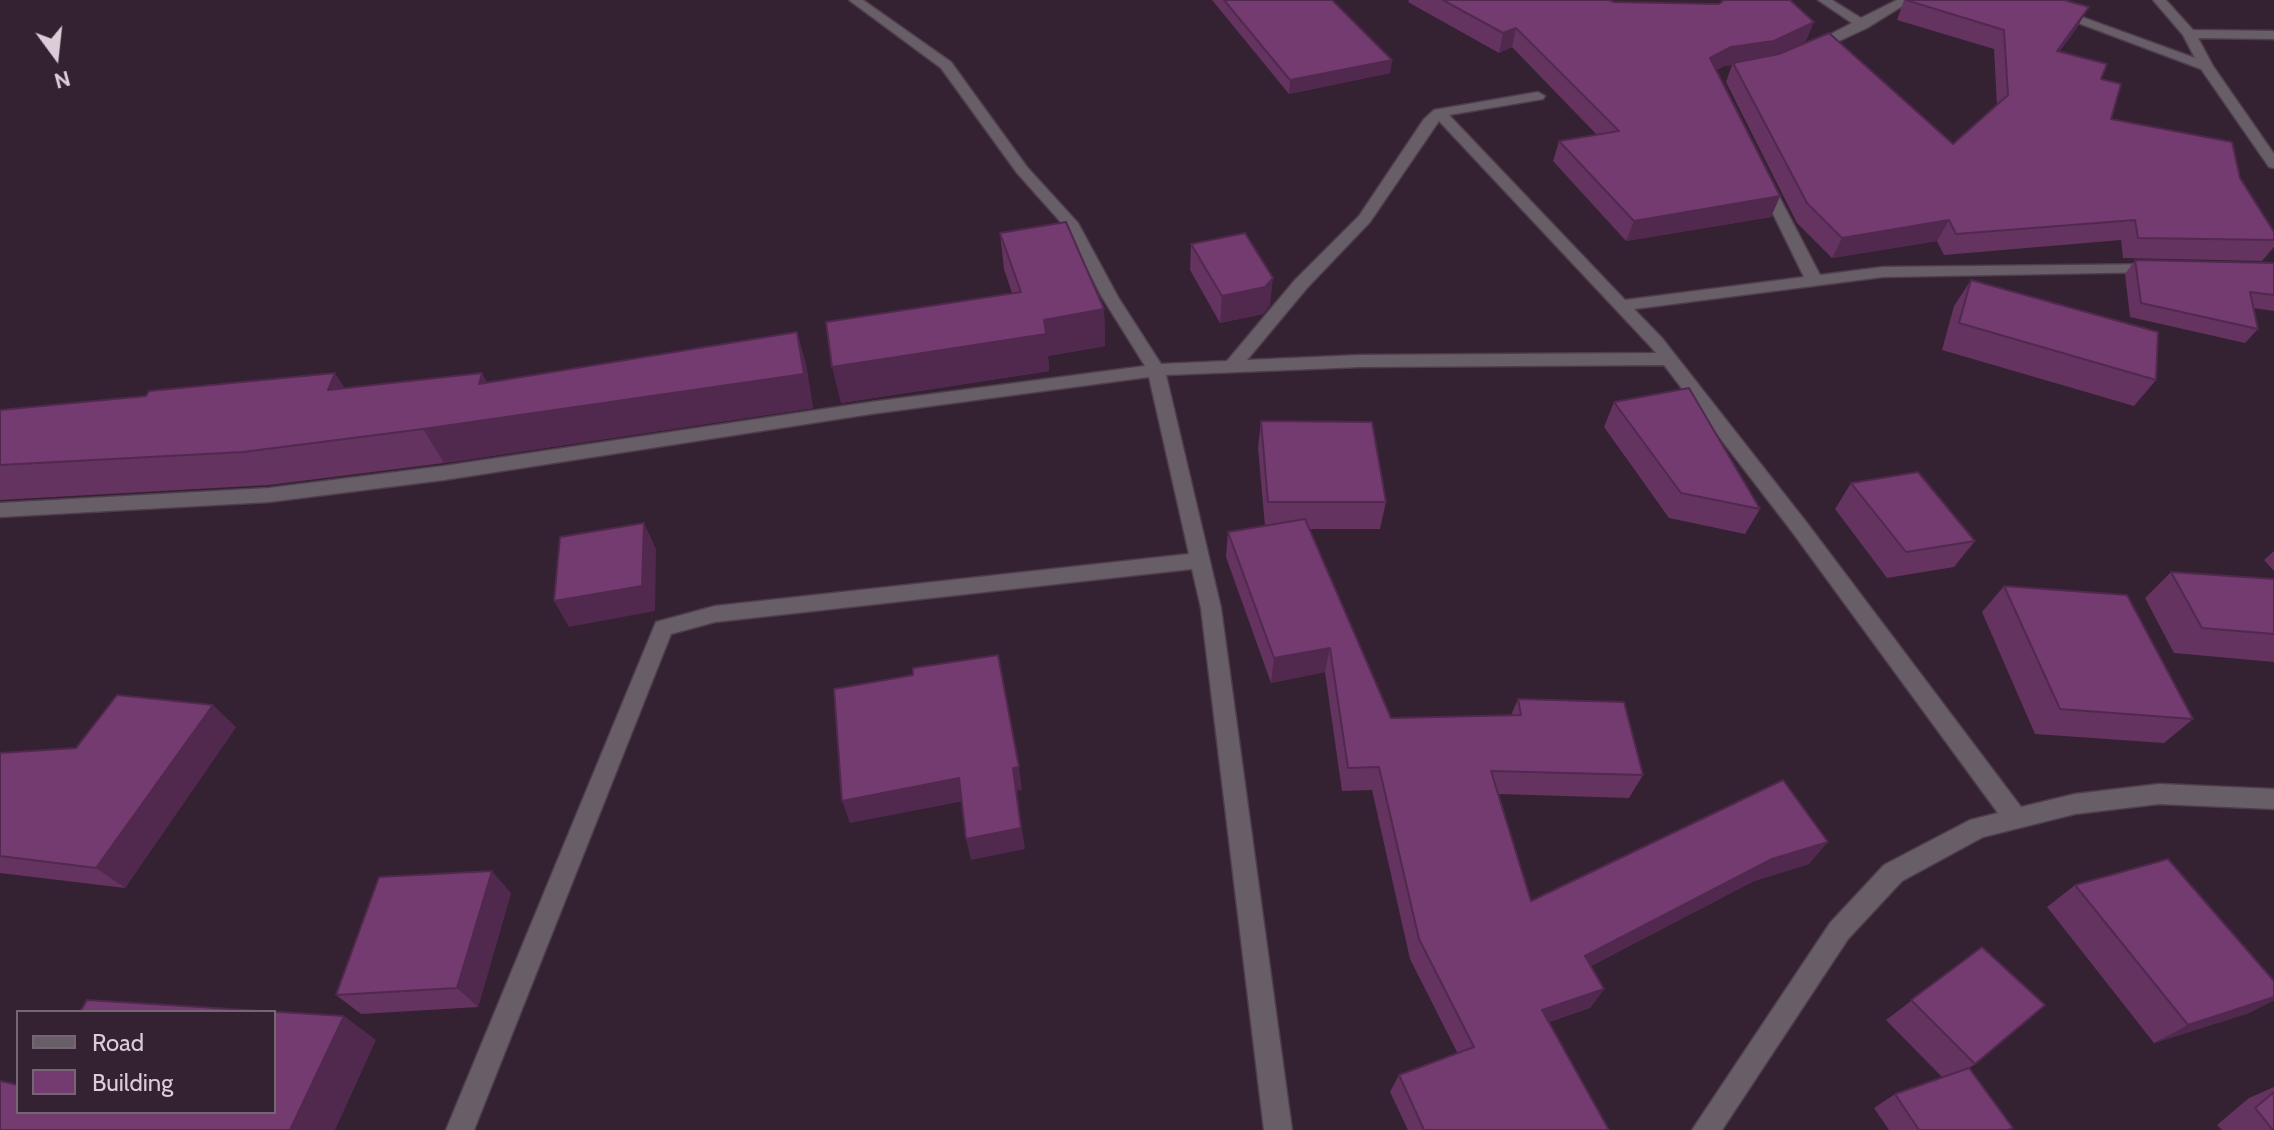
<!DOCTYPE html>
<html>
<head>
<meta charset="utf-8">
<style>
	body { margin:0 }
	#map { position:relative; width:2274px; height:1130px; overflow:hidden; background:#342132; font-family:Cabin,sans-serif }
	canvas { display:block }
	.legend { position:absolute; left:16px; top:1010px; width:260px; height:104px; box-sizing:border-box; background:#342132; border:2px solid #766674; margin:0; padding:10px 14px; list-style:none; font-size:24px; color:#dacdd8 }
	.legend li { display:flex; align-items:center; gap:16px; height:40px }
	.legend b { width:40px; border:2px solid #766674 }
	.north { position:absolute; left:16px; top:16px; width:80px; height:80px; -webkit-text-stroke:6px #342132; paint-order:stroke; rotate:165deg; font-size:22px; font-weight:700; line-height:32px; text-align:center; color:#dacdd8 }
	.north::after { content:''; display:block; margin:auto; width:28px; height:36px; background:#dacdd8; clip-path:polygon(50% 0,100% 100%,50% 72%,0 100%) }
</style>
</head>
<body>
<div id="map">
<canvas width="2274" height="1130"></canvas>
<ul class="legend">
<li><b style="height:10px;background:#685e67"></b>Road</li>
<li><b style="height:22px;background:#743b70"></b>Building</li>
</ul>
<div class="north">N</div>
</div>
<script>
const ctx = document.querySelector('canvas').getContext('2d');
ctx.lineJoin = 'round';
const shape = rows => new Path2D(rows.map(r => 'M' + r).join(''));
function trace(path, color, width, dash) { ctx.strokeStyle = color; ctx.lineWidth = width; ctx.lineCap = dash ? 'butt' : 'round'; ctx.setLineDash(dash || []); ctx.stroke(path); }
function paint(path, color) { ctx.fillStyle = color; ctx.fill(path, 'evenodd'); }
const minor = shape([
	[849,0,863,0,951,62,1027,167,1078,223,1118,297,1161,364,1227,361,1295,280,1359,216,1424,119,1434,110,1538,92,1545,96,1543,99,1449,115,1625,300,1804,277,1758,183,1765,179,1772,183,1820,275,1883,267,2164,264,2166,267,2158,272,1883,277,1634,309,1662,338,1807,523,2021,807,2075,794,2159,784,2274,789,2274,809,2159,804,2075,814,1983,837,1902,881,1848,939,1722,1130,1692,1130,1830,923,1884,865,1970,820,1998,813,1793,533,1664,365,1361,367,1166,375,1221,608,1292,1130,1264,1130,1201,608,1192,569,715,622,671,634,474,1130,446,1130,656,622,715,606,1189,554,1149,377,871,414,444,480,269,502,0,517,0,503,269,488,444,466,871,402,1145,366,1102,297,1066,228,1017,173,941,68,849,0],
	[1439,121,1650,346,1656,353,1361,355,1247,360,1307,288,1370,222,1439,121],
	[1818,0,1832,0,1861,18,1897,0,1912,0,1867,28,1811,54,1806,53,1806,47,1852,23,1818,0],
	[2017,0,2035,0,2195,58,2183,35,2153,0,2166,0,2193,30,2274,31,2274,39,2198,38,2213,66,2274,154,2274,168,2269,167,2201,69,2017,0]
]);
trace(minor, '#4f3d4d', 3);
paint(minor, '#685e67');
paint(shape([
	[1212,0,1332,0,1392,60,1390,73,1289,94],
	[1409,0,1609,0,1614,2,1806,41,1777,55,1953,144,1997,106,1994,49,1897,20,1904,0,2064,0,2078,26,2060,51,2101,79,2111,119,2240,178,2274,232,2274,247,2262,261,2123,258,2121,240,1944,255,1937,241,1832,258,1797,223,1726,82,1732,65,1724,66,1717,70,1780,196,1771,217,1626,241,1553,161,1559,141,1597,135,1512,47,1499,53,1408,2],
	[1000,233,1104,309,1105,346,1048,356,1049,371,841,403,1012,293,1004,269],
	[1191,244,1270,305,1263,314,1220,323,1190,270],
	[2135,260,2274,263,2274,311,2253,308,2258,329,2245,343,2130,317,2125,274],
	[1971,280,2156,380,2134,406,1942,350,1954,306],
	[797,332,806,365,813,408,444,463,269,485,0,500,0,410,487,383],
	[1614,402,1760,509,1745,534,1669,518,1604,427],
	[1261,421,1386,502,1380,529,1309,529,1391,718,1511,715,1518,699,1643,775,1629,798,1499,794,1531,901,1809,864,1754,881,1591,966,1604,989,1590,1008,1549,1022,1609,1130,1408,1130,1390,1092,1399,1075,1458,1054,1410,959,1372,790,1342,791,1325,672,1271,683,1226,557,1228,532,1265,526,1258,448],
	[1851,483,1975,541,1954,567,1887,578,1835,509],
	[2274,551,2274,571,2264,560],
	[2171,572,2274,579,2274,662,2174,653,2145,598],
	[2004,586,2193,719,2164,743,2035,734,1982,612],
	[236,727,125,888,0,873,0,753,76,748],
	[2075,885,2274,981,2274,1000,2249,1013,2154,1043,2047,907],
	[511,893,478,1007,361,1014,336,995],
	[1982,947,1975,1064,1969,1068,2009,1130,1889,1130,1874,1108,1895,1094,1942,1077,1886,1020],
	[2274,1087,2274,1130,2222,1130,2217,1125,2249,1098]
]), '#643360');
paint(shape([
	[2089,7,2078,26,2046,70,2057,51],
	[1814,22,1806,41,1766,60,1733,63,1732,65,1724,66,1703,77,1710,58,1731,47],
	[1516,28,1512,47,1499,53,1503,33],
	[1392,60,1390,73,1289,94,1290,80],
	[1780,196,1771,217,1626,241,1634,221],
	[1949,220,1937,241,1832,258,1842,238],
	[1273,278,1270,305,1263,314,1220,323,1222,296],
	[1104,309,1105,346,1048,356,1049,371,841,403,832,367,1044,320],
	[797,332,806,365,813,408,444,463,423,429],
	[335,373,357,407,328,390],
	[482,373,500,407,479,384],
	[644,523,656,549,655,611,569,627,554,601],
	[1330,648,1325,672,1271,683,1274,658],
	[213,705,236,727,125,888,96,868],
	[1019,767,1022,790,1016,791,1025,849,971,860,966,839,1013,768],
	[959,778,964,801,850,823,842,801],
	[1828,842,1809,864,1754,881,1571,976,1585,956,1772,859],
	[492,871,511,893,478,1007,457,988],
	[1604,989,1590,1008,1530,1028,1542,1010],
	[2274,997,2274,1000,2249,1013,2154,1043,2188,1025],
	[344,1016,376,1040,335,1130,290,1130]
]), '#51294e');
const building = shape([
	[1224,0,1332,0,1392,60,1290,80,1224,0],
	[1443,0,1609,0,1614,2,1719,4,1724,0,1790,0,1814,22,1774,41,1731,47,1710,58,1780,196,1634,221,1559,141,1619,131,1516,28,1503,33,1443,0],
	[1906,0,2064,0,2089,7,2057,51,2107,64,2101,79,2121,84,2111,119,2232,142,2240,178,2274,232,2274,240,2138,238,2135,220,1956,234,1949,220,1842,238,1807,203,1733,63,1779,54,1829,33,1953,144,2008,95,2004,30,1906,0],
	[1066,222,1104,309,1044,320,1046,334,832,367,826,322,1021,292,1000,233,1066,222],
	[1245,233,1273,278,1265,287,1222,296,1191,244,1245,233],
	[2135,260,2274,263,2274,295,2250,292,2258,329,2141,303,2135,260],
	[1971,280,2158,332,2156,380,1959,323,1971,280],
	[797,332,804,374,423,429,243,452,0,465,0,410,146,396,149,391,335,373,328,390,482,373,479,384,797,332],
	[1689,388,1760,509,1681,493,1614,402,1689,388],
	[1261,421,1372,422,1386,502,1268,502,1261,421],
	[1918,472,1975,541,1906,552,1851,483,1918,472],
	[1305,519,1391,718,1521,715,1518,699,1624,702,1643,775,1491,771,1531,901,1783,780,1828,842,1772,859,1585,956,1604,989,1542,1010,1609,1130,1424,1130,1399,1075,1474,1047,1419,939,1379,767,1348,768,1330,648,1274,658,1228,532,1305,519],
	[644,523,642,586,554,601,560,537,644,523],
	[2171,572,2274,579,2274,634,2202,628,2171,572],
	[2004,586,2127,595,2193,719,2060,709,2004,586],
	[998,655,1019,767,1013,768,1021,828,966,839,959,778,842,801,834,689,913,675,913,668,998,655],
	[117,695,213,705,96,868,0,856,0,753,76,748,117,695],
	[2168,859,2274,981,2274,997,2188,1025,2075,885,2168,859],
	[492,871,457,988,336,995,379,877,492,871],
	[1982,947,2045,1005,1975,1064,1911,1000,1982,947],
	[87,1000,344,1016,290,1130,0,1130,0,1081,18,1085,18,1112,274,1112,274,1012,80,1012,87,1000],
	[1969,1068,2013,1128,2008,1130,1919,1130,1895,1094,1969,1068],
	[2274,1092,2274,1130,2273,1130,2255,1108,2274,1092]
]);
paint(building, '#743b70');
trace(building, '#51294e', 2);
</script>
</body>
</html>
